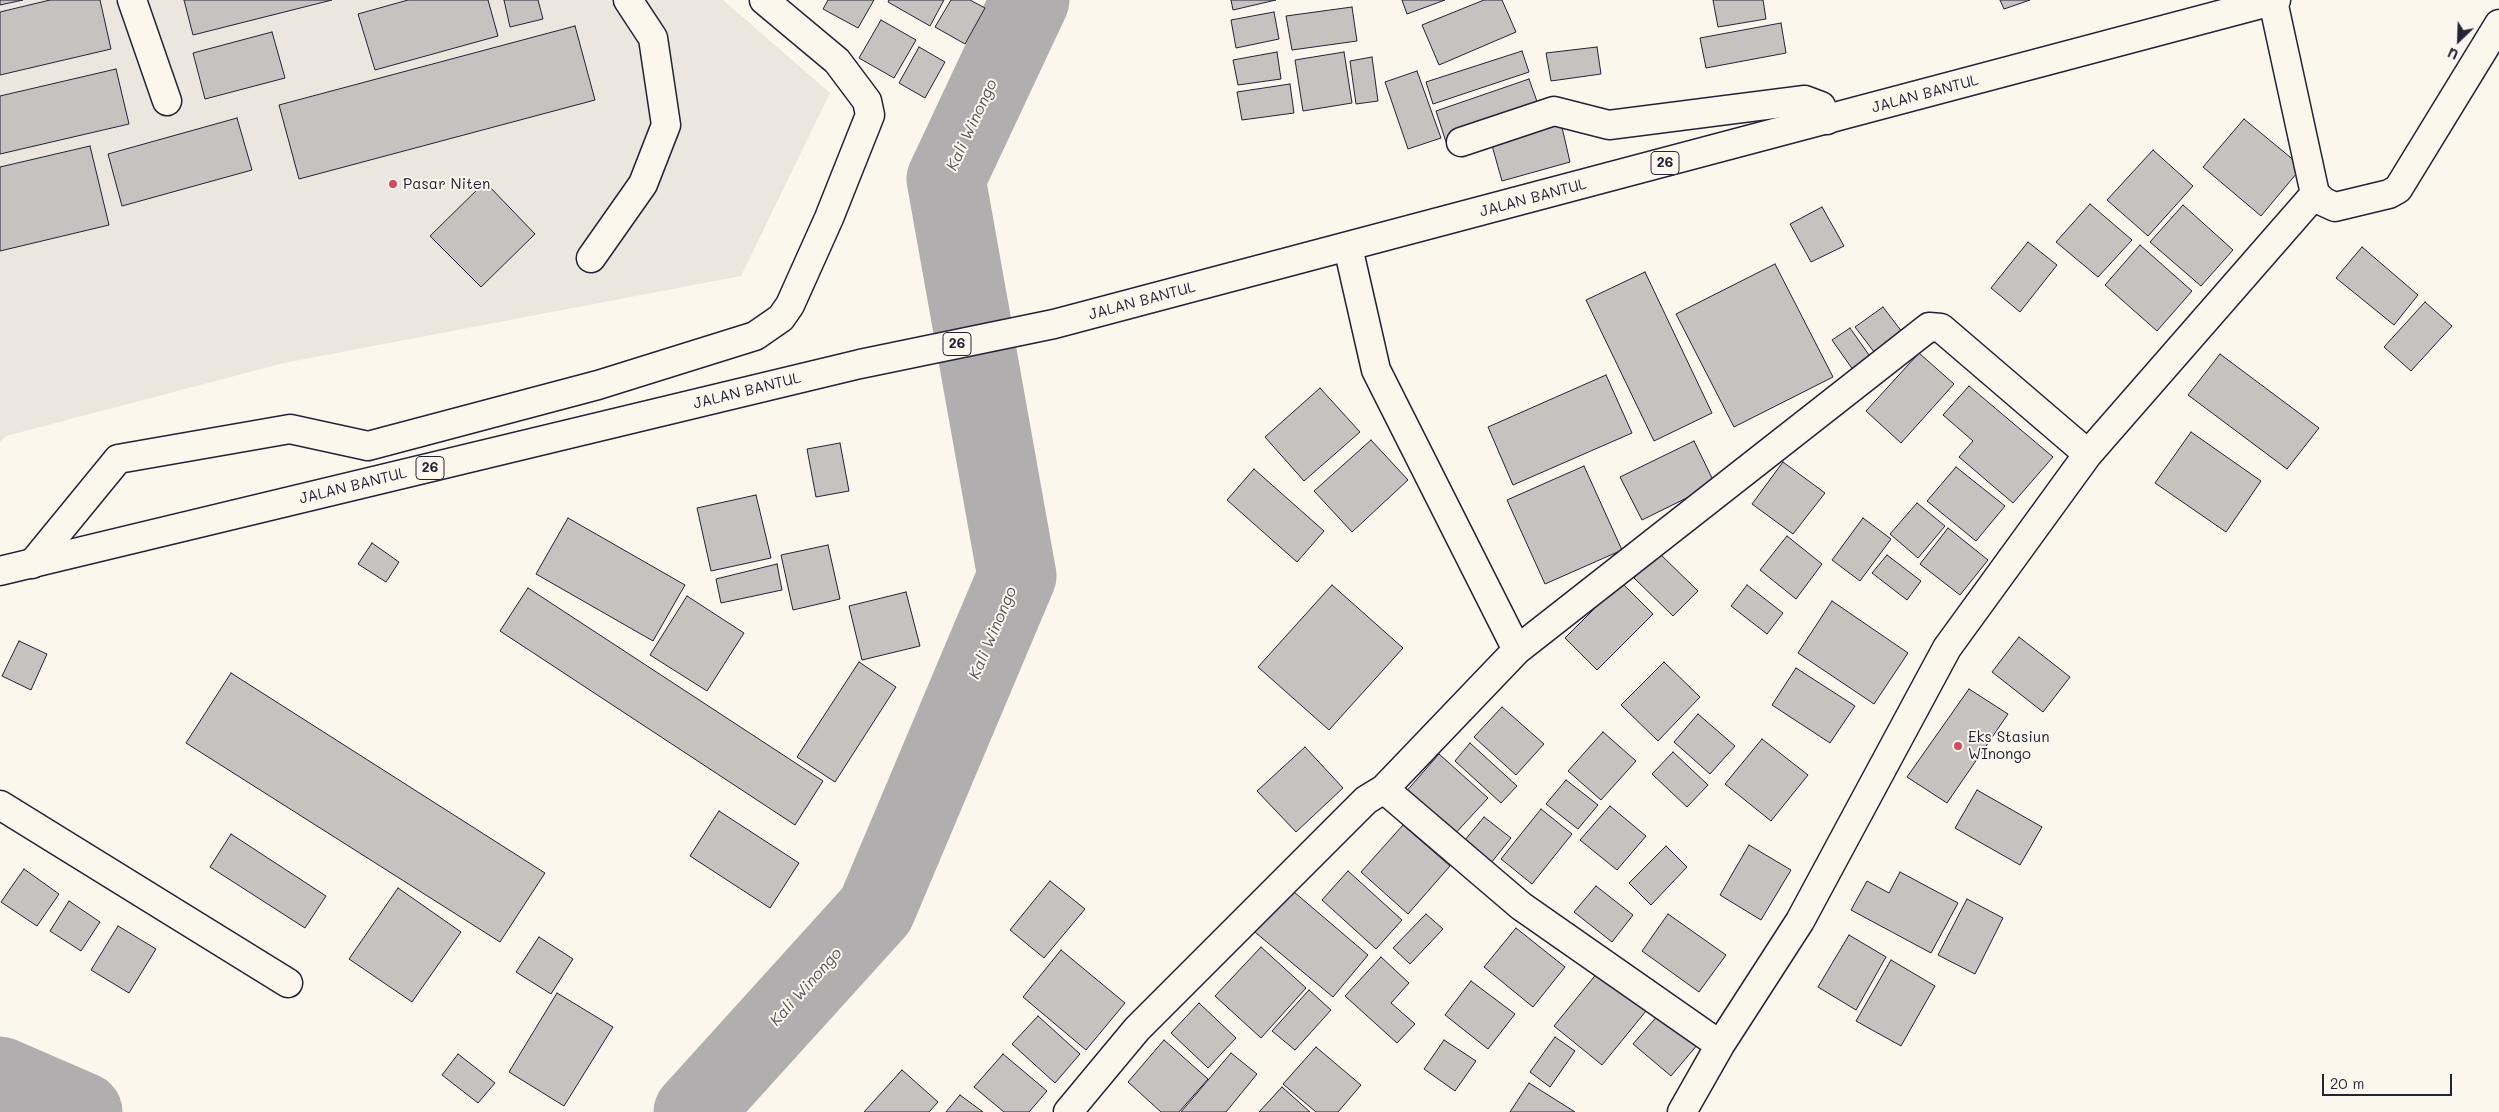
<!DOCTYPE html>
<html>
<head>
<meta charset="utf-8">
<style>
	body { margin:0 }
	#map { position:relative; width:2499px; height:1112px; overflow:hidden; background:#fbf7ec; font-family:Mali,sans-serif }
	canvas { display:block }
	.north { position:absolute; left:2434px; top:15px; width:50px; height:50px; -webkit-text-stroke:4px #fbf7ec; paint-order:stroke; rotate:204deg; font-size:14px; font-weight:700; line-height:20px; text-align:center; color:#22223b }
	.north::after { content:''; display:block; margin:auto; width:18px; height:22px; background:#22223b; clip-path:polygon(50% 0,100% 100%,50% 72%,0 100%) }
	.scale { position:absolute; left:2322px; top:1074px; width:130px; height:22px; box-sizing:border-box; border:2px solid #22223b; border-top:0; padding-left:6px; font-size:15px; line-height:18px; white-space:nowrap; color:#22223b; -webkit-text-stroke:4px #fbf7ec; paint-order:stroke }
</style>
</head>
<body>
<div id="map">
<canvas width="2499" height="1112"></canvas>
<div class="north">U</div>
<div class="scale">20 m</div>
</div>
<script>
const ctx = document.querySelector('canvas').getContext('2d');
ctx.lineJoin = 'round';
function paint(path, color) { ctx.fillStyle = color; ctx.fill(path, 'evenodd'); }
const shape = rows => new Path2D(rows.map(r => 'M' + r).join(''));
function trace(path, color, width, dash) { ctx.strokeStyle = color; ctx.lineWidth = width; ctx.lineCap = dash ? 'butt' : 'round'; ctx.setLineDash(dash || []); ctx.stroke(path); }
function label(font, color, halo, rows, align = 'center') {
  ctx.font = font + ' Mali,sans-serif'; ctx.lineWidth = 4; ctx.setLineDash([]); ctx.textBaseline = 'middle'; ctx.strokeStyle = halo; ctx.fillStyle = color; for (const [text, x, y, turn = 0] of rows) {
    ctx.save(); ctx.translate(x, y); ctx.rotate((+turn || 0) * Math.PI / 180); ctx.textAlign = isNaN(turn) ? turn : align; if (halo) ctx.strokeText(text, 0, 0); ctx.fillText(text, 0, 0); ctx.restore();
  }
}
paint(shape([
	[0,0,723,0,830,93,741,276,284,363,6,436,0,442]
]), '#ebe7df');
trace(shape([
	[0,1076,83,1112],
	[693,1112,876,910,1017,576,946,179,1030,0]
]), '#b1aeb0', 79);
const building = shape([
	[0,0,23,0,0,5,0,0],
	[50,0,100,0,111,49,0,75,0,12,50,0],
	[184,0,332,0,193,35,184,0],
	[408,0,488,0,498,36,375,70,358,14,408,0],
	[504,0,538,0,543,19,510,27,504,0],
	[828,0,874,0,858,28,823,9,828,0],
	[889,0,944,0,930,26,888,2,889,0],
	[951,0,970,0,985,8,965,44,935,27,951,0],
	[1231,0,1276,0,1233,10,1231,0],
	[1402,0,1445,0,1407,14,1402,0],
	[1484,0,1502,0,1516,32,1439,65,1422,25,1484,0],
	[1713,0,1763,0,1766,19,1718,27,1713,0],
	[2000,0,2030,0,2004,9,2000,0],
	[1352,7,1357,41,1292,50,1286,16,1352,7],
	[1274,12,1279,39,1236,48,1231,20,1274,12],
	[881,20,916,40,894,78,859,58,881,20],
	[1781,23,1786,53,1706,68,1700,38,1781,23],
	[575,26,595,100,299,179,279,105,575,26],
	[272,32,285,78,205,99,193,53,272,32],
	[919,47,945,62,925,98,899,83,919,47],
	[1597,47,1601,74,1551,81,1546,53,1597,47],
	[1522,51,1529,72,1433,104,1426,82,1522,51],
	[1277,52,1281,79,1238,85,1233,60,1277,52],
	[1344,52,1352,103,1303,111,1295,60,1344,52],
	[1372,57,1378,101,1356,104,1350,61,1372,57],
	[116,69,129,124,0,154,0,96,116,69],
	[1417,71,1441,138,1408,149,1385,82,1417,71],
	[1529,79,1540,110,1446,142,1436,111,1529,79],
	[1290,84,1294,113,1242,120,1237,92,1290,84],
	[237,118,252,170,122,206,108,154,237,118],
	[2244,119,2302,167,2261,216,2203,167,2244,119],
	[1561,123,1570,162,1502,181,1491,142,1561,123],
	[90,146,109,225,0,251,0,167,90,146],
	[2153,150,2193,186,2148,236,2107,200,2153,150],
	[485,182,535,234,481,287,430,236,485,182],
	[2090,204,2132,240,2098,277,2056,242,2090,204],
	[2183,205,2233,250,2201,286,2150,242,2183,205],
	[1822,207,1844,246,1811,262,1790,224,1822,207],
	[2028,242,2057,265,2020,312,1991,288,2028,242],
	[2140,245,2192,291,2157,331,2105,285,2140,245],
	[2362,247,2418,295,2394,325,2336,278,2362,247],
	[1775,264,1833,377,1734,427,1676,314,1775,264],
	[1645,272,1712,413,1654,441,1586,300,1645,272],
	[2425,302,2452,326,2411,371,2384,347,2425,302],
	[1883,307,1909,341,1881,361,1855,327,1883,307],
	[1850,328,1876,365,1858,377,1832,340,1850,328],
	[1919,353,1954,384,1901,443,1866,411,1919,353],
	[2220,354,2319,428,2287,469,2188,395,2220,354],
	[1606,375,1632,433,1513,485,1488,427,1606,375],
	[1969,386,2053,457,2013,503,1959,457,1973,441,1943,415,1969,386],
	[1320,388,1360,432,1304,481,1265,437,1320,388],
	[2191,432,2261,481,2226,532,2155,483,2191,432],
	[1371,440,1408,480,1352,532,1314,491,1371,440],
	[1694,441,1715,484,1642,520,1620,477,1694,441],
	[840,443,849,491,816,497,807,449,840,443],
	[1783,462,1825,493,1793,534,1752,504,1783,462],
	[1584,466,1622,550,1545,584,1507,500,1584,466],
	[1956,467,2005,506,1976,541,1927,501,1956,467],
	[1254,469,1324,531,1297,562,1227,500,1254,469],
	[756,495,771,558,711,571,697,508,756,495],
	[1917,503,1945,526,1918,558,1890,534,1917,503],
	[568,518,685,585,653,641,536,574,568,518],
	[1863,518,1891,539,1860,581,1832,560,1863,518],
	[1948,528,1988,560,1960,595,1920,564,1948,528],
	[1787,536,1822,564,1796,599,1760,570,1787,536],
	[372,543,399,562,386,582,358,564,372,543],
	[828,545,840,599,793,610,781,555,828,545],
	[1658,552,1698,591,1673,616,1634,578,1658,552],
	[1887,555,1921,581,1907,600,1872,573,1887,555],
	[777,564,782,590,721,603,716,579,777,564],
	[1621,582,1653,614,1597,670,1565,638,1621,582],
	[1332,585,1403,648,1329,730,1258,667,1332,585],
	[1747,585,1783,613,1767,634,1731,606,1747,585],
	[528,588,823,781,795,825,500,631,528,588],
	[906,592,920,646,862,660,849,606,906,592],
	[687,596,744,633,707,691,650,655,687,596],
	[1832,601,1908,653,1874,704,1798,653,1832,601],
	[2019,637,2070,677,2043,712,1992,672,2019,637],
	[19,641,47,654,31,690,2,676,19,641],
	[859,662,896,687,835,782,797,757,859,662],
	[1664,662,1700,697,1658,741,1621,705,1664,662],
	[1796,668,1855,706,1830,743,1772,705,1796,668],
	[231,673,545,873,500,942,186,743,231,673],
	[1969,689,2008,714,1947,803,1907,777,1969,689],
	[1502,707,1544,744,1516,775,1474,737,1502,707],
	[1698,714,1735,746,1710,774,1674,742,1698,714],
	[1603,732,1636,761,1601,800,1568,771,1603,732],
	[1762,739,1808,775,1771,821,1725,784,1762,739],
	[1470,743,1517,786,1501,803,1455,761,1470,743],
	[1305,747,1343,788,1296,832,1257,791,1305,747],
	[1673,752,1708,785,1687,807,1652,774,1673,752],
	[1439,754,1488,798,1452,837,1404,794,1439,754],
	[1566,780,1598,805,1578,829,1546,804,1566,780],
	[1977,790,2042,827,2020,865,1955,828,1977,790],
	[1610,806,1646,836,1617,870,1580,840,1610,806],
	[1541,809,1572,834,1532,884,1501,859,1541,809],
	[719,811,799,863,770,908,690,856,719,811],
	[1484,817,1511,838,1487,868,1460,846,1484,817],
	[1403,825,1450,866,1408,914,1361,872,1403,825],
	[231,834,326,896,305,928,210,867,231,834],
	[1749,845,1791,870,1761,920,1720,895,1749,845],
	[1666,846,1687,867,1651,905,1629,883,1666,846],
	[24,869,59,894,37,926,1,902,24,869],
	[1348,871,1402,920,1376,949,1322,900,1348,871],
	[1900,872,1958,903,1931,953,1851,910,1867,881,1889,893,1900,872],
	[1050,881,1085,909,1044,958,1010,930,1050,881],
	[1287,886,1368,955,1333,997,1250,928,1287,886],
	[1596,886,1633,915,1612,942,1574,912,1596,886],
	[398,888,461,932,412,1002,349,959,398,888],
	[1967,899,2003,918,1975,974,1938,955,1967,899],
	[69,901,100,922,81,951,50,931,69,901],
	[1426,914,1443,929,1410,964,1393,948,1426,914],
	[1668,914,1726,955,1699,992,1642,951,1668,914],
	[118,926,156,949,129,993,91,970,118,926],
	[1516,928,1565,967,1533,1007,1484,967,1516,928],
	[1849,935,1886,957,1856,1010,1818,987,1849,935],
	[539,937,573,959,551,994,516,972,539,937],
	[1261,947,1306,988,1261,1038,1215,996,1261,947],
	[1061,950,1125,1003,1086,1050,1023,997,1061,950],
	[1381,957,1409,983,1391,1003,1415,1024,1397,1043,1345,996,1381,957],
	[1891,960,1935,986,1901,1046,1856,1021,1891,960],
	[1598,972,1646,1011,1602,1065,1554,1026,1598,972],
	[1471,981,1515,1014,1488,1049,1445,1015,1471,981],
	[1309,990,1331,1010,1295,1050,1272,1031,1309,990],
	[557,993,613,1027,564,1106,509,1072,557,993],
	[1199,1003,1236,1038,1208,1068,1171,1033,1199,1003],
	[1660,1013,1698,1044,1671,1076,1633,1044,1660,1013],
	[1038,1016,1080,1054,1055,1083,1012,1044,1038,1016],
	[1555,1037,1575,1051,1550,1087,1530,1072,1555,1037],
	[1164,1040,1208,1079,1179,1112,1161,1112,1128,1082,1164,1040],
	[1444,1040,1476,1061,1455,1091,1424,1069,1444,1040],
	[1316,1047,1361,1085,1338,1112,1316,1112,1283,1084,1316,1047],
	[1231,1053,1257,1074,1226,1112,1181,1112,1231,1053],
	[458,1054,495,1083,478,1103,442,1075,458,1054],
	[1003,1054,1047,1091,1029,1112,1004,1112,974,1087,1003,1054],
	[902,1070,938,1102,929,1112,864,1112,902,1070],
	[1529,1083,1575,1112,1510,1112,1529,1083],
	[1282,1087,1310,1112,1259,1112,1282,1087],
	[960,1095,983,1112,946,1112,960,1095]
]);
paint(building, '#c6c2c0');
trace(building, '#22223b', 1);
const minor = shape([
	[132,0,167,101],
	[1461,142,1554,111,1609,125,1805,100,1821,106,1827,120],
	[2315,194,2324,202,2335,207,2389,194,2398,189,2499,24],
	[1348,247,1376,370,1517,650],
	[591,258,643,184,666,125,653,38,628,0],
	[32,564,118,459,290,429,368,446,598,385,755,336,781,318,790,305,829,218,870,115,867,101,837,61,764,0],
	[1384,789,1521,906,1720,1045],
	[0,805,288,983],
	[1068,1112,1137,1029,1366,800,1384,789,1517,650,1929,327,1941,328,2088,454],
	[1682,1112,1720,1045,1800,921,1947,648,2088,454,2315,194,2273,1]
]);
const major = shape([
	[0,571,860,364,1054,324,2276,0]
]);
trace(minor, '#22223b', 31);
trace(major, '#22223b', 31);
trace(minor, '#fbf7ec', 28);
trace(major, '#fbf7ec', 28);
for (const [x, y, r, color] of [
	[393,184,5,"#d1495b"],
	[1958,746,5,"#d1495b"]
]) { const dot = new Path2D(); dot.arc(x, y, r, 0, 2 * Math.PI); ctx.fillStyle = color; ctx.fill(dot); trace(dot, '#fbf7ec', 2); }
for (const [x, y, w] of [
	[1665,163,28],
	[957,344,28],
	[430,468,28]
]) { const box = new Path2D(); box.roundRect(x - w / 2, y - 11.5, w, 23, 4); ctx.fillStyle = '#fbf7ec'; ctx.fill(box); trace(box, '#22223b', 1); }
label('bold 14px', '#22223b', null, [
	["26",1665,163],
	["26",957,344],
	["26",430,468]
]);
label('15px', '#22223b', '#fbf7ec', [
	["JALAN BANTUL",1925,94,-15],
	["JALAN BANTUL",1533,198,-15],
	["JALAN BANTUL",1142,301,-15],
	["JALAN BANTUL",747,391,-14],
	["JALAN BANTUL",353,486,-14]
]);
label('15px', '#22223b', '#fbf7ec', [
	["Pasar Niten",403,184],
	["Eks Stasiun",1968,737],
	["WInongo",1968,754]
], 'left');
label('italic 16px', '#545364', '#fbf7ec', [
	["Kali Winongo",972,125,-65],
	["Kali Winongo",993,633,-67],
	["Kali Winongo",806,987,-48]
]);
</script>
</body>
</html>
